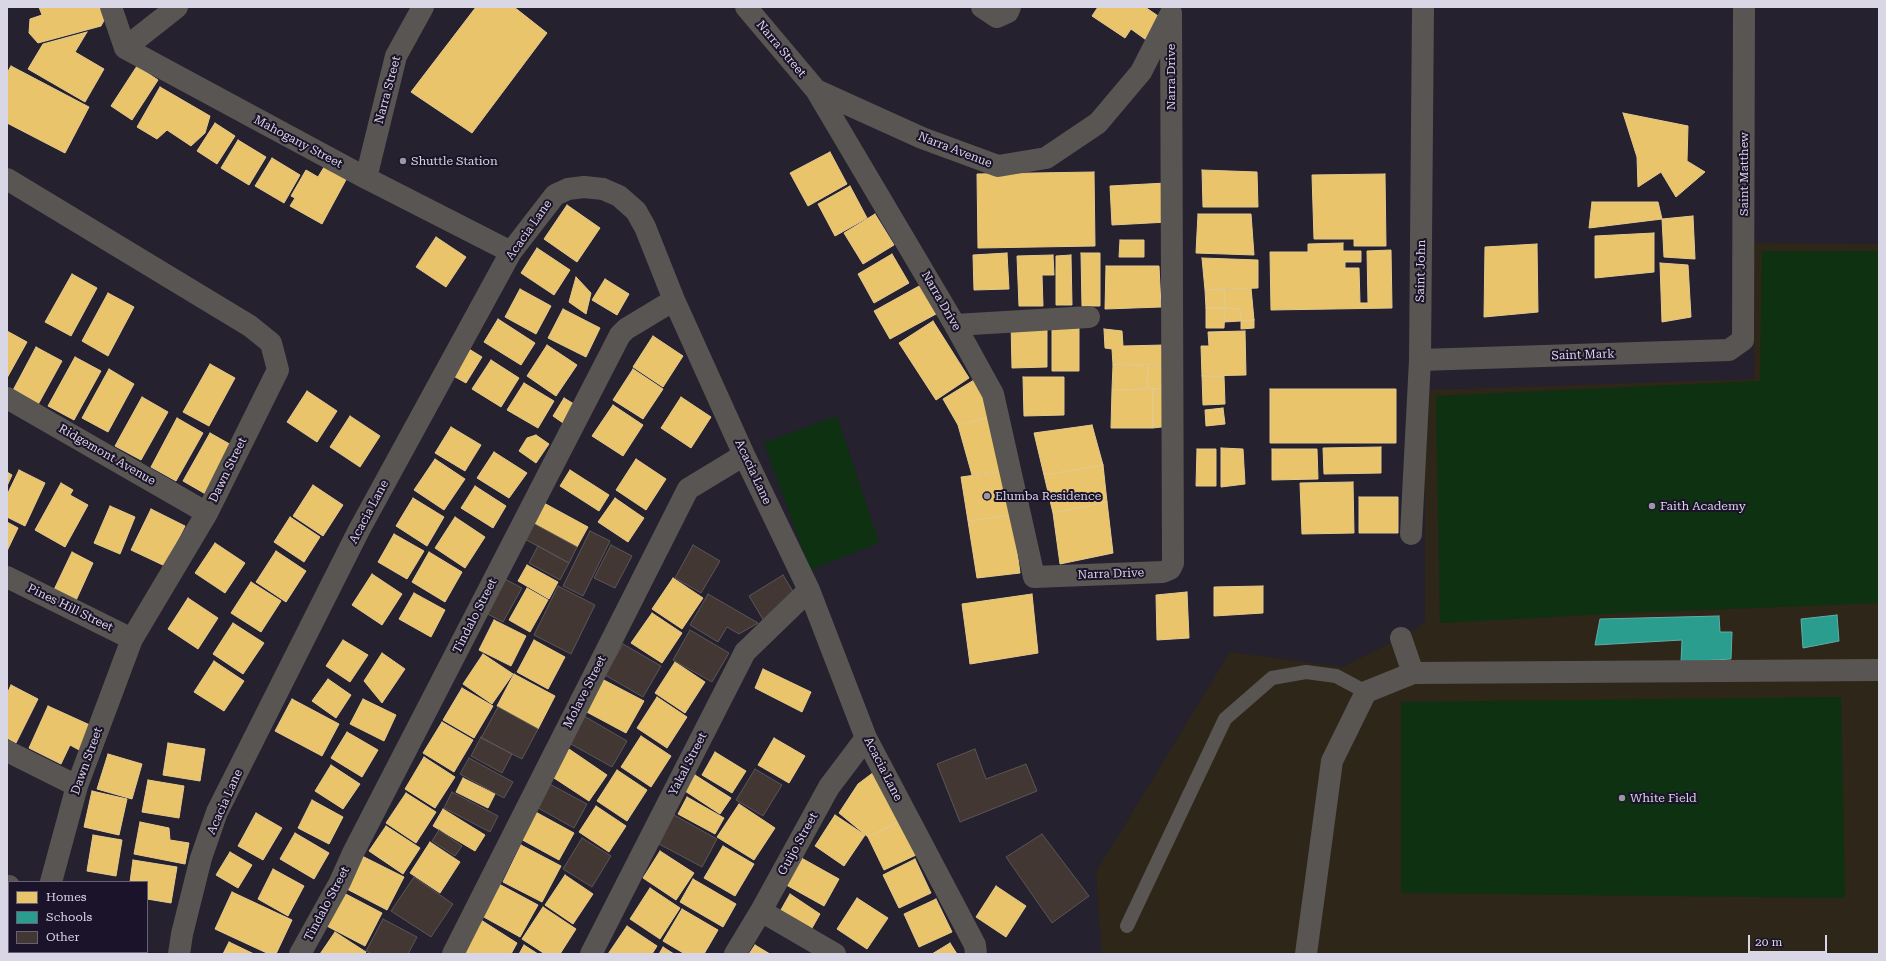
<!DOCTYPE html>
<html>
<head>
<meta charset="utf-8">
<style>
	body { margin:0 }
	#map { position:relative; width:1886px; height:961px; overflow:hidden; background:#25212e; font-family:"Roboto Serif",serif }
	canvas { display:block }
	.frame { position:absolute; inset:0; border:8px solid #d9d6e5; pointer-events:none }
	.legend { position:absolute; left:8px; top:881px; width:140px; height:72px; box-sizing:border-box; background:#1a1329; border:1px solid #666174; margin:0; padding:5px 7px; list-style:none; font-size:12px; color:#d9d6e5 }
	.legend li { display:flex; align-items:center; gap:8px; height:20px }
	.legend b { width:20px; border:1px solid #666174 }
	.scale { position:absolute; left:1748px; top:935px; width:79px; height:18px; box-sizing:border-box; border:2px solid #d9d6e5; border-top:0; padding-left:5px; font-size:12px; line-height:14px; white-space:nowrap; color:#d9d6e5; -webkit-text-stroke:3px #1a1329; paint-order:stroke }
</style>
</head>
<body>
<div id="map">
<canvas width="1886" height="961"></canvas>
<div class="frame"></div>
<ul class="legend">
<li><b style="height:11px;background:#e9c46a"></b>Homes</li>
<li><b style="height:11px;background:#2a9d8f"></b>Schools</li>
<li><b style="height:11px;background:#423733"></b>Other</li>
</ul>
<div class="scale">20 m</div>
</div>
<script>
const ctx = document.querySelector('canvas').getContext('2d');
ctx.lineJoin = 'round';
function paint(path, color) { ctx.fillStyle = color; ctx.fill(path, 'evenodd'); }
const shape = rows => new Path2D(rows.map(r => 'M' + r).join(''));
function trace(path, color, width, dash) { ctx.strokeStyle = color; ctx.lineWidth = width; ctx.lineCap = dash ? 'butt' : 'round'; ctx.setLineDash(dash || []); ctx.stroke(path); }
function label(font, color, halo, rows, align = 'center') {
  ctx.font = font + ' "Roboto Serif",serif'; ctx.lineWidth = 4; ctx.setLineDash([]); ctx.textBaseline = 'middle'; ctx.strokeStyle = halo; ctx.fillStyle = color; for (const [text, x, y, turn = 0] of rows) {
    ctx.save(); ctx.translate(x, y); ctx.rotate((+turn || 0) * Math.PI / 180); ctx.textAlign = isNaN(turn) ? turn : align; if (halo) ctx.strokeText(text, 0, 0); ctx.fillText(text, 0, 0); ctx.restore();
  }
}
paint(shape([
	[1752,243,1879,244,1879,954,1102,954,1096,872,1230,652,1342,667,1401,638,1425,622,1425,390,1754,379]
]), '#2d2619');
paint(shape([
	[1762,251,1879,251,1879,603,1605,614,1440,623,1436,396,1760,381],
	[837,416,879,543,810,570,764,443],
	[1841,697,1845,898,1401,893,1401,702]
]), '#0e3111');
const homes = shape([
	[39,7,108,7,109,11,101,26,38,43,29,33,30,19,42,15,39,7],
	[476,7,514,7,547,33,472,133,411,92,476,7],
	[1098,7,1145,7,1164,20,1149,42,1131,29,1125,38,1092,16,1098,7],
	[87,32,75,52,104,69,85,102,28,69,43,44,87,32],
	[11,66,89,107,65,153,7,123,7,73,11,66],
	[137,66,158,80,132,120,111,106,137,66],
	[160,87,210,116,205,133,191,146,167,130,157,139,137,127,160,87],
	[1623,113,1688,126,1687,161,1705,172,1676,197,1661,172,1638,187,1637,157,1623,113],
	[215,123,235,136,217,164,197,151,215,123],
	[238,140,266,157,249,185,221,168,238,140],
	[830,152,847,184,808,206,790,173,830,152],
	[272,158,300,175,284,203,255,186,272,158],
	[326,164,348,176,322,224,290,206,295,198,291,196,306,170,318,177,326,164],
	[1202,170,1257,172,1258,207,1203,207,1202,170],
	[1094,172,1095,246,978,248,977,174,1094,172],
	[1385,174,1386,246,1354,246,1354,239,1314,239,1312,175,1385,174],
	[1166,183,1168,222,1112,225,1110,186,1166,183],
	[850,186,867,218,835,236,818,204,850,186],
	[1592,202,1658,202,1662,219,1589,228,1592,202],
	[567,205,600,228,577,262,544,239,567,205],
	[875,214,894,245,863,264,844,233,875,214],
	[1198,214,1251,214,1254,255,1196,253,1198,214],
	[1693,216,1695,259,1664,257,1662,219,1693,216],
	[1654,233,1654,272,1595,278,1595,236,1654,233],
	[436,237,466,257,446,287,416,267,436,237],
	[1120,240,1144,240,1144,257,1119,257,1120,240],
	[1343,243,1343,251,1361,251,1361,262,1345,262,1345,268,1359,268,1360,303,1368,303,1367,251,1391,250,1392,308,1271,310,1270,252,1308,252,1308,244,1343,243],
	[1537,244,1538,312,1484,317,1485,247,1537,244],
	[537,248,570,270,554,295,521,273,537,248],
	[1007,253,1009,289,974,290,973,255,1007,253],
	[1081,253,1100,253,1100,306,1082,306,1081,253],
	[892,254,909,283,874,303,858,274,892,254],
	[1053,255,1054,275,1042,275,1043,306,1019,306,1017,256,1053,255],
	[1071,255,1072,305,1056,305,1056,256,1071,255],
	[1202,258,1258,260,1258,288,1205,290,1202,258],
	[1660,263,1688,265,1691,317,1662,322,1660,263],
	[1106,266,1159,266,1161,307,1105,309,1106,266],
	[72,274,97,288,71,336,45,322,72,274],
	[576,277,591,293,586,314,569,302,576,277],
	[605,279,629,294,617,315,592,300,605,279],
	[921,285,936,314,890,339,874,311,921,285],
	[1251,288,1254,320,1241,321,1240,309,1225,308,1224,289,1251,288],
	[520,289,551,306,536,334,505,317,520,289],
	[1224,289,1225,308,1206,308,1205,290,1224,289],
	[108,293,134,307,108,356,82,341,108,293],
	[1206,308,1225,308,1224,328,1206,328,1206,308],
	[1225,308,1240,309,1241,321,1224,322,1225,308],
	[563,309,600,328,586,357,548,338,563,309],
	[498,319,535,343,521,365,484,342,498,319],
	[1254,320,1254,328,1241,329,1241,321,1254,320],
	[933,321,969,378,936,400,899,343,933,321],
	[1047,321,1047,367,1012,368,1011,322,1047,321],
	[1052,324,1079,324,1079,371,1052,371,1052,324],
	[1104,329,1122,331,1123,346,1164,345,1164,366,1113,365,1112,349,1105,348,1104,329],
	[7,331,27,342,7,378,7,331],
	[1245,331,1246,375,1202,376,1201,346,1209,346,1208,332,1245,331],
	[653,336,683,356,663,387,633,367,653,336],
	[547,345,577,365,556,396,527,376,547,345],
	[464,346,482,357,466,383,448,373,464,346],
	[36,347,62,361,35,410,10,396,36,347],
	[75,357,101,371,74,420,48,406,75,357],
	[491,360,519,378,501,407,472,389,491,360],
	[210,364,235,378,209,426,183,412,210,364],
	[1113,365,1148,365,1147,389,1112,390,1113,365],
	[1148,365,1171,366,1170,389,1147,389,1148,365],
	[109,369,134,384,108,432,82,418,109,369],
	[633,369,663,389,643,419,613,400,633,369],
	[1202,376,1224,376,1225,404,1203,405,1202,376],
	[1023,377,1064,377,1064,415,1024,416,1023,377],
	[974,380,994,416,958,425,943,399,974,380],
	[524,383,554,401,538,428,507,410,524,383],
	[1153,389,1153,428,1111,428,1112,390,1153,389],
	[1153,389,1170,389,1170,426,1153,428,1153,389],
	[1270,389,1396,389,1396,443,1270,443,1270,389],
	[307,391,337,411,317,442,287,422,307,391],
	[142,397,168,412,141,460,115,446,142,397],
	[681,397,711,417,691,448,661,428,681,397],
	[564,398,574,404,563,423,553,416,564,398],
	[613,405,643,425,623,456,592,436,613,405],
	[1223,408,1225,424,1206,426,1205,410,1223,408],
	[350,416,380,436,360,467,330,447,350,416],
	[994,416,1006,471,972,475,958,425,994,416],
	[177,418,203,433,176,481,151,467,177,418],
	[1092,425,1103,465,1044,475,1034,433,1092,425],
	[451,427,481,445,465,471,435,453,451,427],
	[210,433,235,447,209,496,183,481,210,433],
	[536,435,549,444,536,463,519,451,527,438,536,435],
	[1381,447,1381,473,1324,474,1323,448,1381,447],
	[1221,448,1243,449,1245,484,1221,487,1221,448],
	[1197,449,1216,449,1216,486,1196,486,1197,449],
	[1272,449,1317,449,1318,479,1272,480,1272,449],
	[494,452,527,473,509,498,477,478,494,452],
	[435,459,465,479,444,510,414,490,435,459],
	[636,459,666,479,646,510,616,490,636,459],
	[1103,465,1107,502,1053,513,1044,475,1103,465],
	[19,470,45,483,25,526,7,517,7,495,19,470],
	[570,470,609,495,599,511,560,486,570,470],
	[1006,471,1012,515,968,521,961,477,1006,471],
	[7,472,12,475,7,486,7,472],
	[1353,482,1354,533,1302,534,1300,483,1353,482],
	[61,483,73,490,70,495,88,505,65,547,35,530,61,483],
	[313,485,343,505,323,536,293,516,313,485],
	[475,486,506,506,493,528,461,508,475,486],
	[1359,497,1398,497,1398,533,1359,533,1359,497],
	[413,498,444,517,427,546,396,526,413,498],
	[615,498,644,518,628,542,598,522,615,498],
	[542,502,588,527,577,547,531,522,542,502],
	[1107,502,1113,553,1060,564,1053,513,1107,502],
	[110,506,135,517,120,554,94,543,110,506],
	[151,509,185,526,165,566,131,550,151,509],
	[1012,515,1020,573,977,578,968,521,1012,515],
	[290,517,320,537,304,562,274,542,290,517],
	[455,517,485,537,465,568,435,548,455,517],
	[7,522,18,528,7,551,7,522],
	[394,534,424,551,407,579,378,562,394,534],
	[215,543,245,563,225,593,195,573,215,543],
	[276,551,306,571,286,602,256,582,276,551],
	[72,552,93,563,73,607,51,596,72,552],
	[429,552,462,572,445,602,412,582,429,552],
	[527,565,558,582,549,599,518,581,527,565],
	[372,574,402,594,382,625,352,605,372,574],
	[673,578,703,598,682,629,652,609,673,578],
	[251,582,281,601,261,632,231,613,251,582],
	[1263,586,1263,613,1214,616,1214,587,1263,586],
	[527,588,548,600,530,632,509,620,527,588],
	[1187,592,1189,638,1157,640,1156,595,1187,592],
	[414,593,445,610,431,637,399,619,414,593],
	[1032,594,1038,653,970,664,962,604,1032,594],
	[188,598,218,618,198,649,168,629,188,598],
	[652,613,682,633,662,663,631,643,652,613],
	[494,620,526,636,511,666,479,650,494,620],
	[233,623,264,643,243,674,213,654,233,623],
	[343,640,368,655,350,682,326,666,343,640],
	[534,640,565,657,548,689,517,672,534,640],
	[382,653,405,669,382,703,364,681,382,653],
	[483,654,513,674,492,704,463,684,483,654],
	[214,661,244,681,224,711,194,692,214,661],
	[675,662,705,682,685,713,655,693,675,662],
	[763,669,811,692,802,712,755,688,763,669],
	[514,674,555,696,538,729,497,706,514,674],
	[600,678,644,701,626,733,583,710,600,678],
	[328,679,351,695,336,718,312,701,328,679],
	[11,685,38,699,16,743,7,738,7,694,11,685],
	[462,688,493,706,474,738,443,720,462,688],
	[657,697,687,717,667,748,637,728,657,697],
	[292,699,339,724,322,756,275,731,292,699],
	[363,699,396,715,384,741,350,724,363,699],
	[48,706,92,726,81,751,70,745,61,764,29,748,48,706],
	[442,722,473,740,454,772,423,753,442,722],
	[347,732,378,750,362,777,331,758,347,732],
	[641,736,671,756,651,787,621,767,641,736],
	[774,738,805,756,789,783,758,765,774,738],
	[168,743,205,749,200,781,163,775,168,743],
	[566,747,607,775,589,801,548,774,566,747],
	[715,752,746,771,732,793,702,775,715,752],
	[108,754,142,764,132,799,97,789,108,754],
	[424,757,455,777,435,808,405,789,424,757],
	[331,765,360,784,343,809,315,791,331,765],
	[617,770,647,790,627,821,597,801,617,770],
	[874,772,900,821,868,837,839,813,858,784,874,772],
	[695,775,731,798,720,814,685,791,695,775],
	[463,778,495,794,488,808,456,792,463,778],
	[148,780,184,786,179,818,142,812,148,780],
	[92,791,127,799,119,835,84,827,92,791],
	[406,793,436,812,416,843,386,823,406,793],
	[687,797,724,818,715,834,678,814,687,797],
	[312,800,343,817,329,844,298,828,312,800],
	[739,804,775,828,754,860,717,837,739,804],
	[596,806,626,826,609,852,579,832,596,806],
	[443,809,485,835,475,851,433,826,443,809],
	[532,810,574,833,559,860,517,837,532,810],
	[256,813,282,828,263,860,238,846,256,813],
	[835,815,865,835,844,866,815,846,835,815],
	[900,821,916,855,884,870,868,837,900,821],
	[140,822,169,828,170,840,189,843,185,864,134,854,140,822],
	[386,826,420,848,403,874,369,851,386,826],
	[295,833,329,853,314,879,280,859,295,833],
	[93,835,122,840,116,876,87,871,93,835],
	[430,842,460,862,440,893,410,873,430,842],
	[521,845,561,866,542,902,503,882,521,845],
	[723,846,754,864,735,896,704,878,723,846],
	[660,851,694,873,676,900,643,878,660,851],
	[230,852,252,865,238,888,216,875,230,852],
	[796,855,839,879,824,906,781,882,796,855],
	[362,856,404,877,387,910,345,888,362,856],
	[915,859,931,893,899,908,883,875,915,859],
	[133,860,177,867,171,903,147,899,147,882,130,882,133,860],
	[273,869,304,886,288,916,258,899,273,869],
	[565,875,593,894,573,924,545,905,565,875],
	[693,879,736,904,723,927,680,902,693,879],
	[499,884,538,905,520,937,482,916,499,884],
	[996,886,1026,906,1006,937,976,917,996,886],
	[650,888,680,908,660,939,630,919,650,888],
	[340,891,382,913,365,946,323,924,340,891],
	[232,892,292,920,276,954,269,954,215,929,232,892],
	[790,894,820,914,808,935,778,915,790,894],
	[857,898,888,918,867,949,837,929,857,898],
	[936,899,952,932,919,947,904,914,936,899],
	[543,907,576,929,560,954,545,954,522,939,543,907],
	[682,909,718,930,704,954,685,954,663,941,682,909],
	[481,920,517,943,511,954,466,954,462,952,481,920],
	[627,926,657,946,652,954,608,954,627,926],
	[335,932,366,952,364,954,320,954,335,932],
	[229,942,254,954,223,954,229,942],
	[950,943,957,954,932,954,950,943],
	[524,945,538,954,519,954,524,945],
	[755,945,770,954,749,954,755,945],
	[663,947,674,954,659,954,663,947]
]);
paint(homes, '#e9c46a');
trace(homes, '#e4c98f', 1);
const schools = shape([
	[1837,615,1839,641,1803,648,1801,619,1837,615],
	[1719,616,1720,632,1732,632,1731,659,1681,662,1682,640,1595,645,1600,619,1719,616]
]);
paint(schools, '#2a9d8f');
trace(schools, '#5eaea9', 1);
const building = shape([
	[529,521,577,547,569,563,521,537,529,521],
	[590,531,610,541,583,596,563,586,590,531],
	[611,545,632,556,615,588,594,578,611,545],
	[693,545,720,561,701,593,675,578,693,545],
	[538,546,569,563,560,580,529,563,538,546],
	[783,575,798,600,764,621,749,596,783,575],
	[499,576,522,588,503,622,480,610,499,576],
	[558,586,595,605,571,654,534,635,558,586],
	[708,594,758,623,739,634,727,627,718,642,690,625,708,594],
	[690,630,729,653,712,682,673,660,690,630],
	[623,644,661,666,643,697,605,675,623,644],
	[498,707,538,729,522,759,481,738,498,707],
	[584,716,627,741,612,767,569,743,584,716],
	[481,737,512,754,502,773,471,756,481,737],
	[975,749,986,779,1026,764,1037,791,960,822,937,764,975,749],
	[469,758,513,782,504,798,460,774,469,758],
	[755,769,782,785,763,816,736,800,755,769],
	[544,781,587,804,574,828,531,804,544,781],
	[452,792,498,816,490,832,444,808,452,792],
	[674,815,717,839,702,867,659,844,674,815],
	[439,830,462,846,455,856,432,841,439,830],
	[1042,834,1089,896,1052,923,1006,857,1042,834],
	[582,838,611,856,592,887,563,869,582,838],
	[414,877,453,904,431,937,391,911,414,877],
	[383,919,417,937,408,954,372,954,366,951,383,919]
]);
paint(building, '#423733');
trace(building, '#5c5657', 1);
trace(shape([
	[1127,926,1225,719,1272,678,1306,672,1336,676,1366,692]
]), '#595552', 14);
trace(shape([
	[111,7,125,48,366,178,511,252],
	[746,7,816,90,955,325,993,394,1034,577,1163,572,1170,569,1173,563,1171,13],
	[982,7,997,17,1008,12,1010,7],
	[125,48,177,7],
	[816,90,922,138,998,166,1046,158,1098,123,1141,72,1169,17],
	[366,178,396,56,423,7],
	[7,179,250,326,271,343,278,370,207,513,132,639,77,786,51,882],
	[955,325,1089,317],
	[1420,360,1729,350,1743,340,1744,7],
	[7,398,207,513],
	[1411,534,1420,360,1423,7],
	[7,577,132,639],
	[1401,638,1413,673],
	[7,751,77,786],
	[7,886,9,886],
	[761,911,835,954],
	[179,954,182,934,201,858,217,812,359,530,511,252,555,195,568,189,584,187,603,189,619,196,636,211,645,227,674,300,744,455,809,590,866,738,975,945,976,954],
	[300,954,340,882,353,853,620,335,626,329,674,300],
	[453,954,688,489,744,455],
	[591,954,745,652,809,590],
	[735,954,761,911,829,787,866,738],
	[1306,954,1332,761,1366,692,1413,673,1879,670]
]), '#595552', 22);
for (const [x, y, r, color] of [
	[403,161,4,"#9a97a5"],
	[987,496,4,"#9a97a5"],
	[1652,506,4,"#9a97a5"],
	[1622,798,4,"#9a97a5"]
]) { const dot = new Path2D(); dot.arc(x, y, r, 0, 2 * Math.PI); ctx.fillStyle = color; ctx.fill(dot); trace(dot, '#1a1329', 1.5); }
label('12px', '#d9d6e5', '#1a1329', [
	["Narra Street",781,49,50],
	["Narra Drive",1171,77,-90],
	["Narra Street",388,90,-75],
	["Mahogany Street",298,142,28],
	["Narra Avenue",955,150,21],
	["Saint Matthew",1744,174,-90],
	["Acacia Lane",529,230,-55],
	["Saint John",1421,271,-89],
	["Narra Drive",941,301,60],
	["Saint Mark",1583,355,-2],
	["Ridgemont Avenue",107,455,30],
	["Dawn Street",228,470,-64],
	["Acacia Lane",753,472,65],
	["Acacia Lane",369,512,-62],
	["Narra Drive",1111,574,-2],
	["Pines Hill Street",70,608,26],
	["Tindalo Street",475,616,-63],
	["Molave Street",585,692,-63],
	["Dawn Street",87,761,-70],
	["Yakal Street",688,764,-63],
	["Acacia Lane",883,769,63],
	["Acacia Lane",225,802,-66],
	["Guijo Street",798,844,-61],
	["Tindalo Street",327,904,-62]
]);
label('12px', '#d9d6e5', '#1a1329', [
	["Shuttle Station",411,161],
	["Elumba Residence",995,496],
	["Faith Academy",1660,506],
	["White Field",1630,798]
], 'left');
</script>
</body>
</html>
